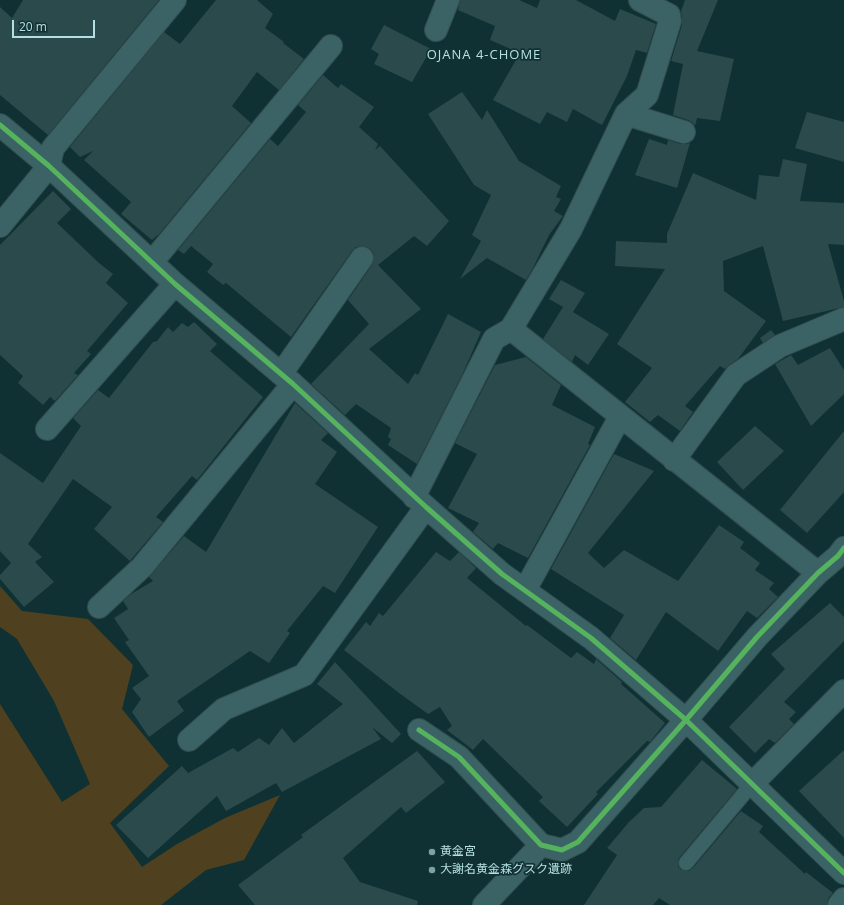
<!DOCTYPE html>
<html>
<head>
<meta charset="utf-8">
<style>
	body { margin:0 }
	#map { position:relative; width:844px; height:905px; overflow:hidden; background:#103133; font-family:"Open Sans",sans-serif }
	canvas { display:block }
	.scale { position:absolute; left:12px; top:20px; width:83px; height:18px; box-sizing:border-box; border:2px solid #b4e0e3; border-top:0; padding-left:5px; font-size:12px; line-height:14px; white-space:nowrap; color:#b4e0e3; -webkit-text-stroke:3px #123133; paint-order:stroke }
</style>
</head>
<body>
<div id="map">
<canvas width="844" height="905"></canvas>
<div class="scale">20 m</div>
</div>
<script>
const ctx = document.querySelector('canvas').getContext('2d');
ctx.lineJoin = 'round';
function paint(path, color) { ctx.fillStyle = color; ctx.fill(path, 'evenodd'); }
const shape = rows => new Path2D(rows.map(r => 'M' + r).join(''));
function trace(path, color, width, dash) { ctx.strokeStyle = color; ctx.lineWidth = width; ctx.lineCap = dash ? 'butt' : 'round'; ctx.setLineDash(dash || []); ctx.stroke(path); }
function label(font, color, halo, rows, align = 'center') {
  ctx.font = font + ' "Open Sans","Noto Sans JP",sans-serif'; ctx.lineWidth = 3.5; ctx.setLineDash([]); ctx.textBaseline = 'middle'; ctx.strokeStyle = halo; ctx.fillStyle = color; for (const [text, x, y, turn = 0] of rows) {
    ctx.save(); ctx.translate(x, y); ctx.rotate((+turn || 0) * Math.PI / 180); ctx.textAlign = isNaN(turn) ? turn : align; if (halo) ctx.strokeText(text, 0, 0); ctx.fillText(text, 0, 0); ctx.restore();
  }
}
paint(shape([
	[0,586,22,611,88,619,133,665,122,709,169,766,110,823,142,867,177,844,225,818,280,795,244,860,206,870,161,905,0,905,0,704,62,802,90,784,54,701,17,639,0,627]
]), '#4f411f');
paint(shape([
	[23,0,159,0,48,135,0,95,0,7,12,18],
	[216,0,257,0,273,14,265,28,284,42,283,43,304,59,279,90,257,72,232,106,251,123,159,234,152,240,121,214,131,202,84,160,93,151,80,157,70,147,164,32,180,44],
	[460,0,519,0,537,8,540,0,576,0,615,21,620,9,656,24,647,53,636,50,627,76,602,125,573,109,567,122,547,112,540,124,493,100,520,53,490,40,495,26,458,10],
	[685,0,718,0,697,51,734,59,720,121,697,118,695,126,693,123,688,120,673,115,683,64,671,61,682,25,682,19,681,11],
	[384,25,431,49,412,82,374,64,379,54,371,49],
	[323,75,338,88,341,84,374,107,359,127,378,144,375,150,380,146,449,221,427,246,414,236,378,265,421,309,369,349,408,384,415,373,418,375,448,314,481,332,463,373,417,464,388,445,391,439,388,437,391,428,356,404,345,415,311,384,369,324,348,300,372,265,374,259,373,252,369,248,363,246,356,247,352,251,291,337,226,283,223,285,207,272,213,264,191,246,184,254,178,250,270,139,278,146,306,112,298,105],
	[462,92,482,120,487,110,519,161,561,186,556,197,561,199,554,211,563,216,549,235,533,268,526,280,487,258,460,279,481,241,472,235,491,195,474,185,428,114],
	[807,112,844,122,844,162,795,148],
	[649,139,667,145,668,140,681,144,686,144,690,143,677,188,635,175],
	[783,159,807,164,800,201,844,203,844,245,828,244,844,301,844,307,783,321,763,246,723,261,724,291,766,321,738,359,729,365,725,369,720,366,685,406,693,412,680,431,658,415,650,422,625,402,652,368,617,344,665,269,615,266,616,241,667,243,667,234,693,173,756,200,759,175,779,177],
	[53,191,71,209,57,223,99,263,113,274,106,283,128,303,87,351,91,354,74,373,78,375,55,401,50,397,43,405,18,383,23,376,0,355,0,245],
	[561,280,585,293,573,312,609,334,588,365,575,355,572,362,543,339,563,307,549,299],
	[194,322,217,344,210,351,263,397,197,480,192,476,156,517,163,522,130,561,94,529,112,507,73,479,28,544,42,557,35,562,54,582,24,607,0,579,0,575,11,563,0,551,0,453,43,483,81,426,73,418,98,390,109,398,153,342,157,341,168,327,173,332,182,323,188,327],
	[771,330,775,335,763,343,760,338],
	[830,348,844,370,844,394,811,426,775,364,791,355,798,365],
	[526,357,561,385,552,405,595,427,588,444,590,445,528,558,498,543,493,549,473,532,479,523,448,508,477,454,455,443,495,365],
	[295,403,328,433,321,440,337,452,315,484,378,527,335,593,323,586,287,631,290,633,269,663,250,651,177,701,184,711,149,737,132,712,141,699,132,688,149,676,125,642,129,640,114,618,128,609,123,601,131,594,153,581,149,577,184,536,206,552],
	[755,426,784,451,743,490,717,462],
	[844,431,844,492,807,533,780,510],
	[614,454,654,471,588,553,604,568,624,550,678,581,719,525,744,542,740,548,760,563,755,570,774,583,769,589,778,597,757,618,747,611,718,651,666,612,636,660,610,638,624,615,551,569],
	[436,552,450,561,459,552,476,568,467,578,526,626,527,625,571,658,577,652,594,664,596,659,622,682,621,684,665,723,650,742,647,741,596,792,598,794,567,827,539,801,543,797,483,739,473,750,447,730,452,726,440,707,428,714,399,693,344,650,366,622,370,626,379,613,383,616],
	[830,603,844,617,844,641,784,702,796,712,789,719,794,724,775,743,769,739,755,753,729,727,785,669,771,654],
	[335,662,401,734,392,743,372,727,381,739,282,792,276,783,226,811,217,796,148,858,116,825,182,766,188,773,233,748,238,752,259,738,269,745,282,728,294,743,343,704,317,684],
	[844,750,844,838,799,791],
	[417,751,445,782,406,813,401,807,343,858,360,882,418,901,417,905,255,905,238,885,303,837,301,835],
	[702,760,737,789,679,858,678,862,678,866,680,869,685,871,689,871,693,868,741,811,763,826,759,832,805,874,806,872,833,893,829,897,827,902,827,905,670,905,659,898,653,905,584,905,617,855,607,848,629,822,644,808,661,807]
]), '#2a4a4c');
const service = shape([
	[686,863,752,784]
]);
const minor = shape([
	[436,30,448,0],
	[626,114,684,132],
	[0,125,49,166,175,284,293,384,426,507,502,574,591,638,686,720,757,637,818,573,838,556,844,548],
	[0,226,49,166,53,148,175,0],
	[152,262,331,46],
	[511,329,818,573],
	[281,374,362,258],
	[47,429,175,284],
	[674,460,736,375,780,346,844,319],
	[414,497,494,339,511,329,571,229,626,114,647,95,670,21,669,15,640,0],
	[525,590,620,417],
	[99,607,142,567,293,384],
	[419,730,459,757,541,845,562,850,578,842,686,720,844,873],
	[189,740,224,709,304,675,426,507],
	[752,784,844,691],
	[484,905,541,845],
	[839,905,844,899]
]);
trace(service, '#334d4f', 16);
trace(minor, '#334d4f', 24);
trace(service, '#3b6365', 14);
trace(minor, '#3b6365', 22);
trace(shape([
	[0,125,49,166,175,284,293,384,426,507,502,574,591,638,686,720,757,637,818,573,838,556,844,548],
	[419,730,459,757,541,845,562,850,578,842,686,720,844,873]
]), '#56b35d', 5);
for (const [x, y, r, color] of [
	[432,852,4,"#7ba3a5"],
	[432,870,4,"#7ba3a5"]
]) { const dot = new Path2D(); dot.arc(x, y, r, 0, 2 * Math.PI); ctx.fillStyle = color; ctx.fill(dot); trace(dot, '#123133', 1.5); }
label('12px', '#b4e0e3', '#123133', [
	["黄金宮",440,852],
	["大謝名黄金森グスク遺跡",440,870]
], 'left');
ctx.letterSpacing = '1px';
label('13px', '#b4e0e3', '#123133', [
	["OJANA 4-CHOME",484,55]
]);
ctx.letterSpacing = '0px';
</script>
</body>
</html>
